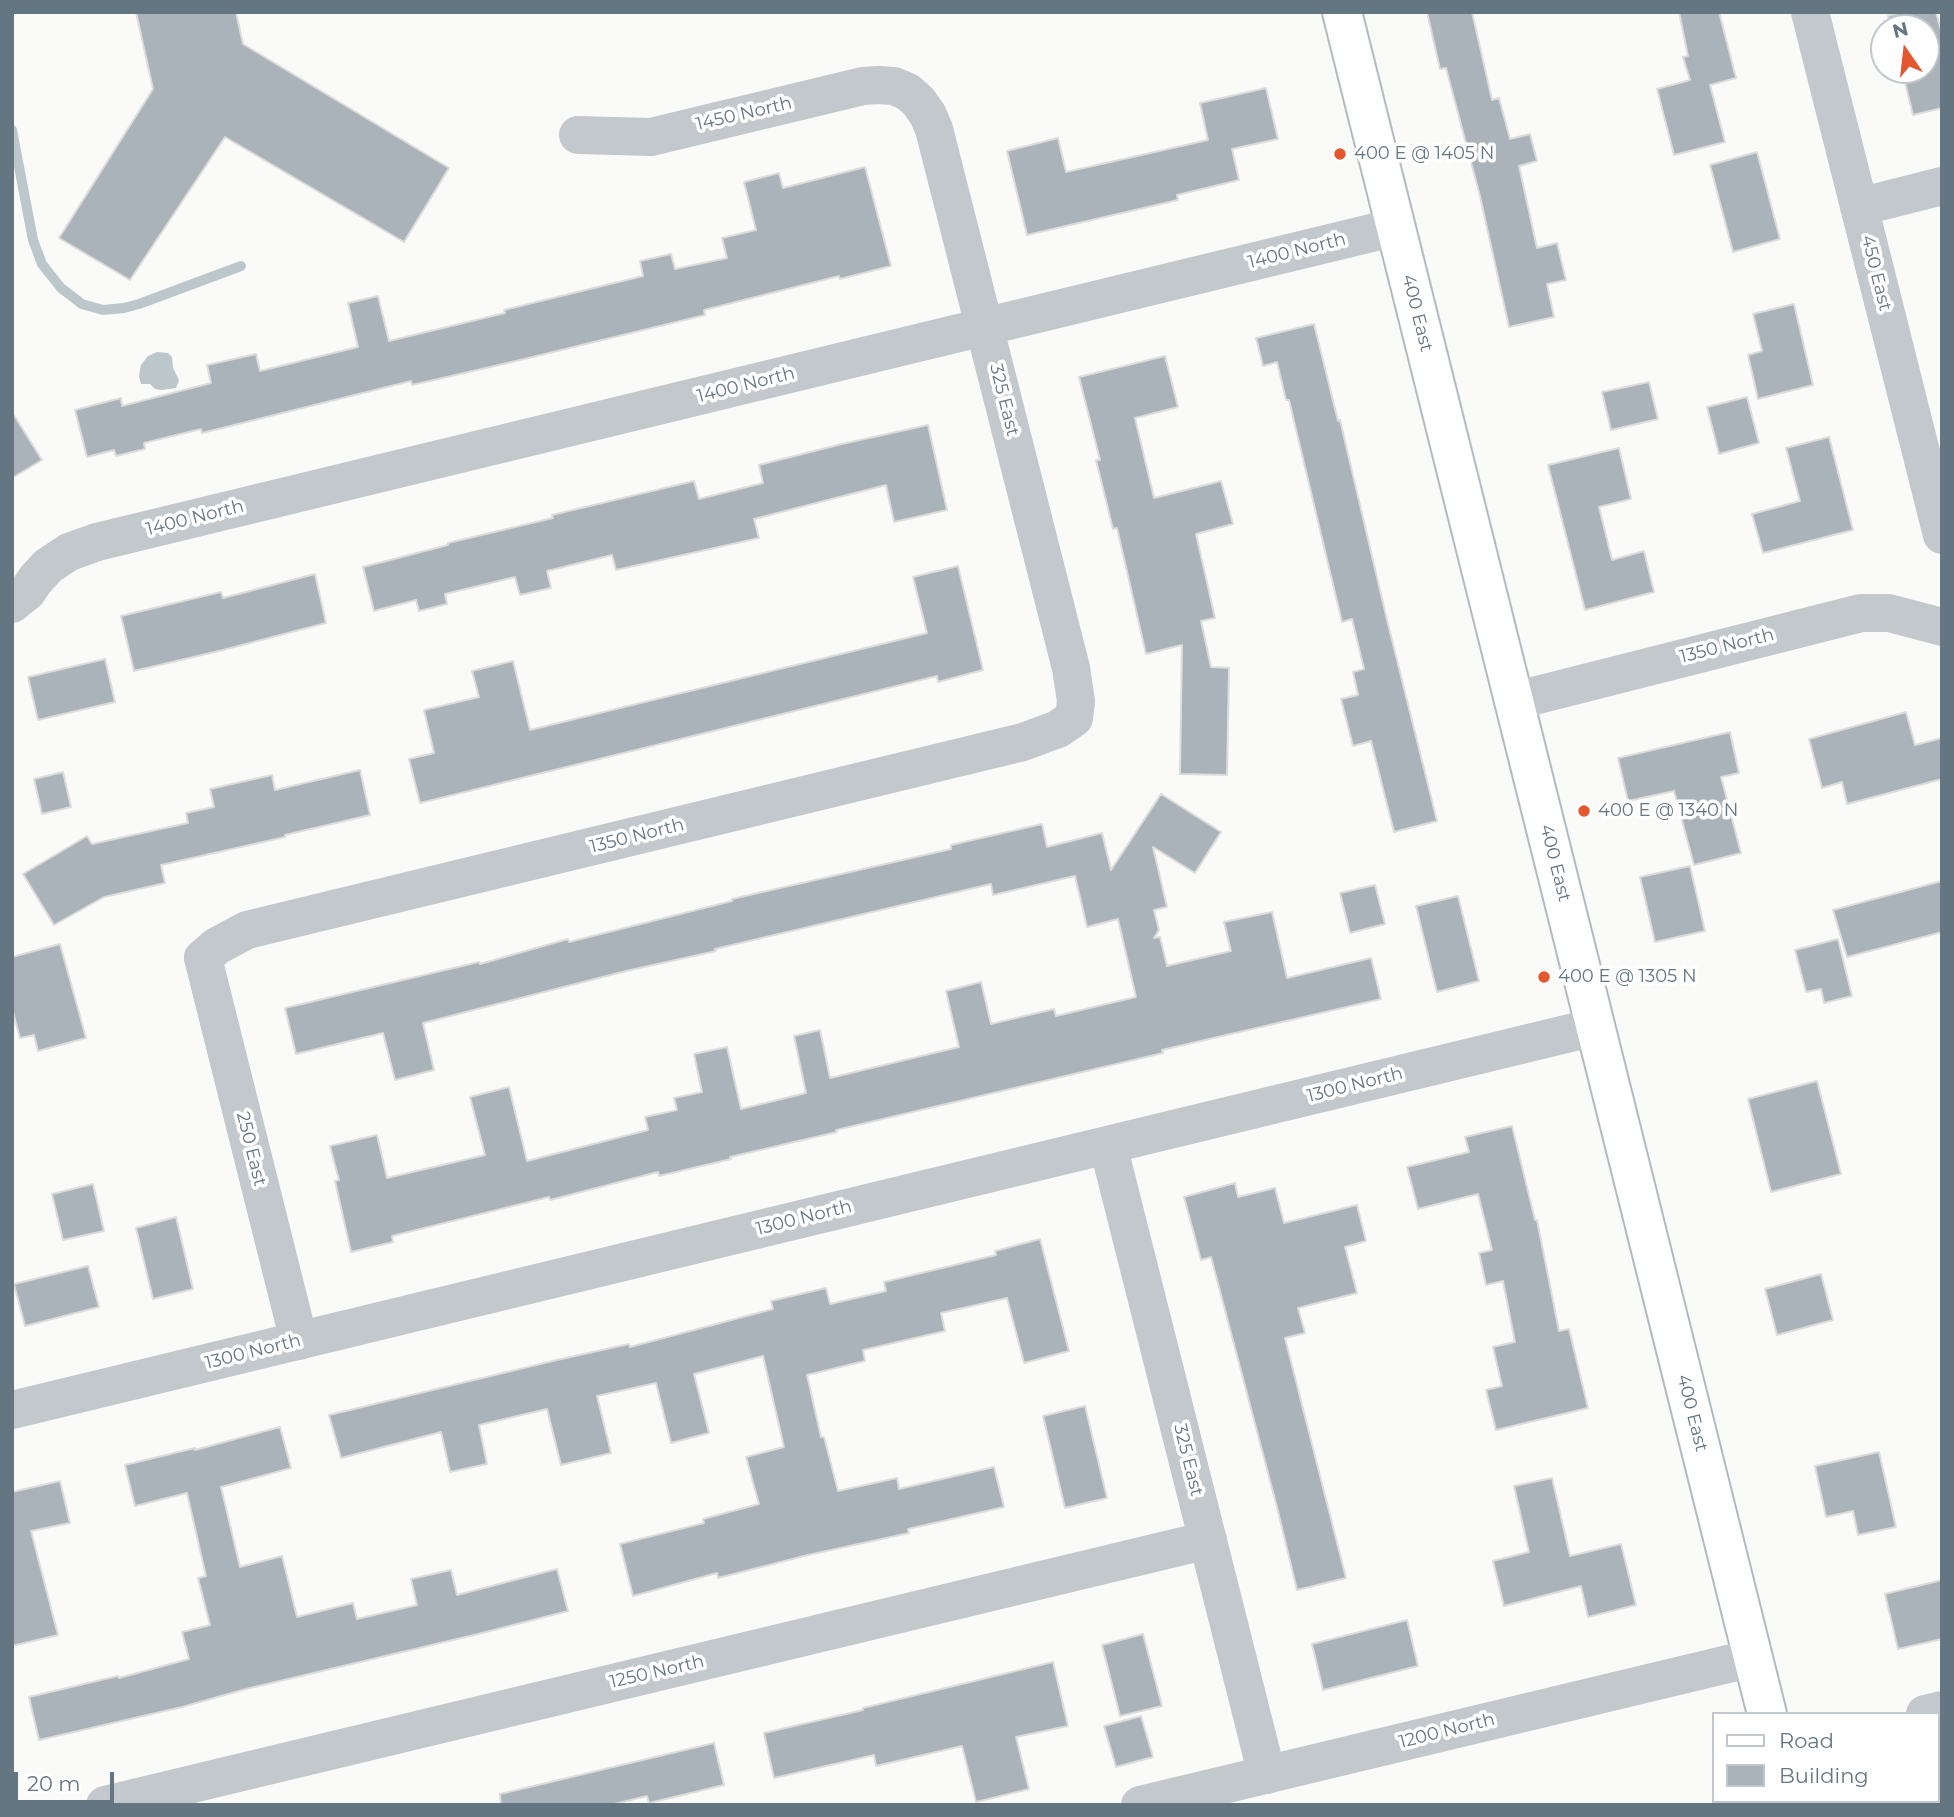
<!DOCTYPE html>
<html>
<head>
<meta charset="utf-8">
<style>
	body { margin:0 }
	#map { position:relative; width:1954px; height:1817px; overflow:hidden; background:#fafaf8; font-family:Montserrat,sans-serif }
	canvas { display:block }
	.frame { position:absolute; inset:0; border:14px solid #657683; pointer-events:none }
	.legend { position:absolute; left:1712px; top:1712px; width:228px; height:91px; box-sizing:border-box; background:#fff; border:2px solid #c1c8cd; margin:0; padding:9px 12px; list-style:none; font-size:21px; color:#657683 }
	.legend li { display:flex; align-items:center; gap:14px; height:35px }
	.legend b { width:35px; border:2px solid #c1c8cd }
	.north { position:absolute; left:1870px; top:14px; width:70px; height:70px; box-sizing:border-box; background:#fff; border:2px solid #c1c8cd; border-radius:50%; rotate:346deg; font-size:19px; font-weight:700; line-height:28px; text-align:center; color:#657683 }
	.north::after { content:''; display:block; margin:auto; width:24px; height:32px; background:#e4572e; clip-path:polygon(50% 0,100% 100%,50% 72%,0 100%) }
	.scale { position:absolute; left:14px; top:1772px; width:100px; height:32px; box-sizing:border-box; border:4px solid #657683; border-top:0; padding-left:9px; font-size:21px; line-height:24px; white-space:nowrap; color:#657683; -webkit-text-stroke:5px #fff; paint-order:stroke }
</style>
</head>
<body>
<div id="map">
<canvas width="1954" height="1817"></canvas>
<div class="frame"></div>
<ul class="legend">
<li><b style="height:9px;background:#fff"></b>Road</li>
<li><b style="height:19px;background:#aab3b9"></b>Building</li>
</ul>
<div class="north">N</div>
<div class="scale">20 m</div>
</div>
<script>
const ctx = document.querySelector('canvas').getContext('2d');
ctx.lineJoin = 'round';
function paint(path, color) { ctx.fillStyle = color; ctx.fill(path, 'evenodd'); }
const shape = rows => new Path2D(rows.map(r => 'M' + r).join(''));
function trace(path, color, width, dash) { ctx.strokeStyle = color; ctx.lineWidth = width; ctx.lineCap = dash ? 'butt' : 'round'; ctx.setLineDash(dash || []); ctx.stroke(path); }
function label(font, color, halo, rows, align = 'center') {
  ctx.font = font + ' Montserrat,sans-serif'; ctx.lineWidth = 7; ctx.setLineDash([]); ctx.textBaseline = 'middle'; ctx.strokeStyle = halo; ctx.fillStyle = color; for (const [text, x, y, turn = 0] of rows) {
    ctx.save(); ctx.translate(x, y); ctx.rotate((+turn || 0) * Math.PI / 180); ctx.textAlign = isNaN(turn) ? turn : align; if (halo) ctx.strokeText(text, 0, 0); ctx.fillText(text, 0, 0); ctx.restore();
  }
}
paint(shape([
	[157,352,168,353,172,357,173,368,179,380,176,388,162,390,155,389,150,384,141,384,139,376,141,365,148,356]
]), '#bbc7cb');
trace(shape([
	[12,130,33,240,42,264,61,288,82,304,103,310,124,308,139,304,241,266]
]), '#bbc7cb', 10);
const building = shape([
	[136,12,236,12,243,44,449,168,404,242,225,137,130,280,59,238,153,89,136,12],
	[1427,12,1472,12,1492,100,1499,98,1510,139,1530,134,1537,161,1519,166,1537,248,1557,243,1566,280,1547,284,1554,317,1509,327,1480,196,1446,68,1440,69,1427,12],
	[1679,12,1719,12,1736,78,1710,85,1725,142,1674,155,1657,89,1690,80,1683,57,1688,56,1679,12],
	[1902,12,1936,12,1942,34,1942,108,1913,115,1902,70,1926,70,1926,28,1891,28,1888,16,1902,12],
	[1266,88,1278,139,1232,149,1239,180,1177,195,1178,200,1027,235,1007,151,1058,138,1066,172,1208,140,1200,103,1266,88],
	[1757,152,1780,239,1733,252,1710,165,1757,152],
	[865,167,891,266,840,279,839,276,704,310,705,315,516,361,412,385,411,381,202,433,201,429,144,443,145,449,116,456,114,450,87,457,75,410,121,398,122,406,211,383,207,365,256,354,260,371,358,347,348,303,378,296,389,341,505,313,504,310,643,276,640,261,671,254,675,269,727,258,722,238,756,230,744,182,779,173,783,188,865,167],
	[1794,304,1813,385,1758,399,1748,355,1762,351,1753,314,1794,304],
	[1314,324,1338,421,1340,420,1387,620,1437,821,1394,832,1371,741,1353,746,1341,699,1358,695,1353,672,1364,669,1352,619,1342,622,1289,400,1286,400,1277,362,1263,366,1256,338,1314,324],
	[1165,356,1178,407,1135,418,1154,498,1221,481,1233,524,1196,534,1215,618,1201,621,1211,667,1229,668,1227,775,1180,774,1182,645,1146,654,1117,528,1113,529,1096,460,1100,460,1079,377,1165,356],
	[1649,382,1658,419,1611,430,1602,392,1649,382],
	[1747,397,1759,443,1719,454,1707,407,1747,397],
	[12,412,42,460,12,478,12,412],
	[928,425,947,510,894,522,886,485,754,519,759,538,616,570,612,555,547,571,551,588,520,595,515,577,445,594,447,604,419,611,416,600,374,611,363,567,448,545,448,543,553,518,552,515,694,481,699,499,763,483,759,465,842,444,928,425],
	[1829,437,1853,530,1763,553,1752,514,1800,501,1786,448,1829,437],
	[1619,448,1631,499,1599,507,1612,560,1644,551,1654,592,1585,610,1548,465,1619,448],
	[958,566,983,670,938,682,937,676,420,803,409,759,434,753,424,710,479,697,472,671,513,661,530,730,927,633,913,577,958,566],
	[315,574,326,623,223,650,134,671,121,616,221,592,223,598,315,574],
	[105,659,115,702,38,720,28,677,105,659],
	[1906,712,1915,745,1942,738,1942,779,1847,804,1842,782,1822,788,1809,739,1906,712],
	[1730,732,1739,773,1721,777,1741,853,1694,865,1674,791,1628,801,1618,758,1730,732],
	[360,770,370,815,285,835,285,837,161,865,165,883,104,897,54,925,23,874,87,836,92,844,188,823,186,813,214,807,210,789,272,775,275,790,360,770],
	[63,772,71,807,42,814,34,779,63,772],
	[1161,794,1221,832,1195,873,1153,847,1167,907,1154,910,1159,930,1154,938,1160,937,1167,966,1231,951,1224,922,1272,912,1287,978,1371,958,1381,999,1162,1050,1163,1053,836,1130,837,1132,730,1157,731,1159,659,1176,658,1172,550,1200,549,1197,392,1236,393,1242,351,1252,335,1181,339,1180,330,1146,377,1135,387,1178,485,1155,470,1097,509,1087,527,1161,648,1130,645,1117,677,1110,674,1098,702,1092,694,1054,727,1047,741,1109,806,1093,794,1036,820,1030,830,1078,959,1047,946,991,981,982,991,1024,1054,1009,1056,1016,1136,997,1118,919,1087,927,1075,876,993,895,991,884,715,949,716,951,626,971,423,1023,434,1070,395,1080,383,1033,296,1054,285,1008,479,962,480,964,568,939,569,942,732,901,732,899,951,849,951,845,1042,824,1047,847,1102,833,1111,870,1161,794],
	[1690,866,1705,931,1655,942,1640,877,1690,866],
	[1942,881,1942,932,1847,957,1833,910,1942,881],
	[1375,885,1385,924,1350,933,1340,893,1375,885],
	[1458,896,1479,981,1437,992,1416,906,1458,896],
	[1838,939,1852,996,1824,1003,1821,989,1806,992,1795,950,1838,939],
	[60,944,86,1038,38,1051,34,1035,20,1038,12,1008,12,957,60,944],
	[1817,1081,1841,1174,1771,1192,1748,1099,1817,1081],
	[1512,1126,1535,1220,1537,1220,1559,1331,1569,1329,1588,1408,1496,1430,1486,1390,1502,1386,1493,1347,1515,1342,1503,1281,1486,1285,1479,1253,1492,1250,1478,1194,1418,1209,1407,1167,1469,1152,1465,1137,1512,1126],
	[1235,1183,1238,1197,1275,1188,1284,1223,1357,1205,1366,1241,1345,1247,1357,1293,1298,1308,1305,1333,1285,1338,1346,1578,1297,1590,1277,1507,1211,1257,1201,1260,1184,1197,1235,1183],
	[93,1184,104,1231,63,1240,52,1194,93,1184],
	[176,1217,193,1289,153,1299,136,1228,176,1217],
	[1040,1239,1069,1351,1024,1363,1007,1298,941,1313,945,1331,863,1350,865,1361,807,1375,821,1437,824,1437,838,1491,897,1478,899,1489,994,1467,1004,1507,908,1529,909,1533,808,1555,718,1578,717,1573,633,1596,620,1544,704,1523,703,1519,759,1504,746,1457,784,1447,763,1356,694,1374,709,1433,671,1443,656,1383,597,1396,611,1453,561,1465,547,1409,479,1425,487,1464,450,1472,441,1432,341,1458,329,1415,557,1360,629,1344,630,1347,773,1309,771,1301,826,1288,830,1304,886,1291,884,1282,996,1255,995,1251,1040,1239],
	[88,1266,99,1307,25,1326,14,1284,88,1266],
	[1821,1274,1833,1320,1777,1335,1765,1289,1821,1274],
	[1085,1406,1107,1498,1065,1508,1043,1416,1085,1406],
	[280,1427,291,1468,221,1487,240,1567,282,1556,297,1617,353,1603,357,1619,417,1605,411,1579,451,1570,457,1595,557,1569,568,1611,478,1634,246,1689,182,1707,39,1740,29,1697,118,1676,119,1678,189,1659,182,1632,210,1625,198,1578,206,1576,187,1493,135,1506,125,1465,195,1448,195,1450,280,1427],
	[1879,1452,1896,1527,1858,1535,1853,1511,1826,1517,1815,1466,1879,1452],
	[1552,1478,1570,1556,1621,1544,1636,1605,1588,1617,1581,1586,1504,1606,1493,1561,1529,1552,1514,1486,1552,1478],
	[60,1481,70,1523,31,1531,58,1635,12,1646,12,1492,60,1481],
	[1942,1580,1942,1639,1898,1649,1885,1594,1942,1580],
	[1407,1620,1418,1666,1323,1690,1312,1644,1407,1620],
	[1143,1634,1162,1706,1120,1716,1102,1645,1143,1634],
	[1053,1662,1068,1726,1016,1737,1029,1789,976,1802,962,1746,876,1766,874,1755,774,1778,764,1733,863,1710,863,1708,1053,1662],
	[1141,1716,1153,1757,1116,1767,1104,1726,1141,1716],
	[714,1743,724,1785,649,1803,647,1796,610,1805,501,1805,500,1794,714,1743]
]);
paint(building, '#aab3b9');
trace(building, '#dcdcda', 2);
const secondary = shape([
	[1342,12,1767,1714],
	[1789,1801,1790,1805]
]);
trace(secondary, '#b3babf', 42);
trace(shape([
	[1810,12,1942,535],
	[1859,207,1942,186],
	[12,604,27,592,36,579,48,566,69,552,97,542,1396,227],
	[1514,701,1861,613,1889,613,1942,627],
	[1108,1145,1267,1775],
	[299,1341,203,958,217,946,247,930,1023,742,1058,729,1074,718,1076,701,1071,668,934,129,928,115,919,102,908,92,894,86,878,85,863,86,651,137,578,135],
	[12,1410,1595,1027],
	[1925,1714,1942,1710],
	[105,1805,1208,1540],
	[1140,1805,1753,1658]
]), '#c3c8cc', 38);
trace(secondary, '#fff', 38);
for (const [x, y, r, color] of [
	[1340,154,7,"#e4572e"],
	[1584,811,7,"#e4572e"],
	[1544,977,7,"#e4572e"]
]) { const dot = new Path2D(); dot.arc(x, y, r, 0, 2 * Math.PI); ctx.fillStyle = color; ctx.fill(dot); trace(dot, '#fff', 2.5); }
label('18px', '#657683', '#fff', [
	["1450 North",744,114,-13],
	["1400 North",1297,251,-14],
	["450 East",1876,273,76],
	["400 East",1417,313,76],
	["1400 North",746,385,-14],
	["325 East",1004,400,76],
	["1400 North",195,518,-14],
	["1350 North",1727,646,-14],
	["1350 North",637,836,-14],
	["400 East",1555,863,76],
	["1300 North",1355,1085,-14],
	["250 East",251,1149,76],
	["1300 North",804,1218,-14],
	["1300 North",253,1352,-14],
	["400 East",1692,1413,76],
	["325 East",1188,1460,76],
	["1250 North",657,1672,-13],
	["1200 North",1447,1731,-14]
]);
label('18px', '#657683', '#fff', [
	["400 E @ 1405 N",1354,154],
	["400 E @ 1340 N",1598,811],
	["400 E @ 1305 N",1558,977]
], 'left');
</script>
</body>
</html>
